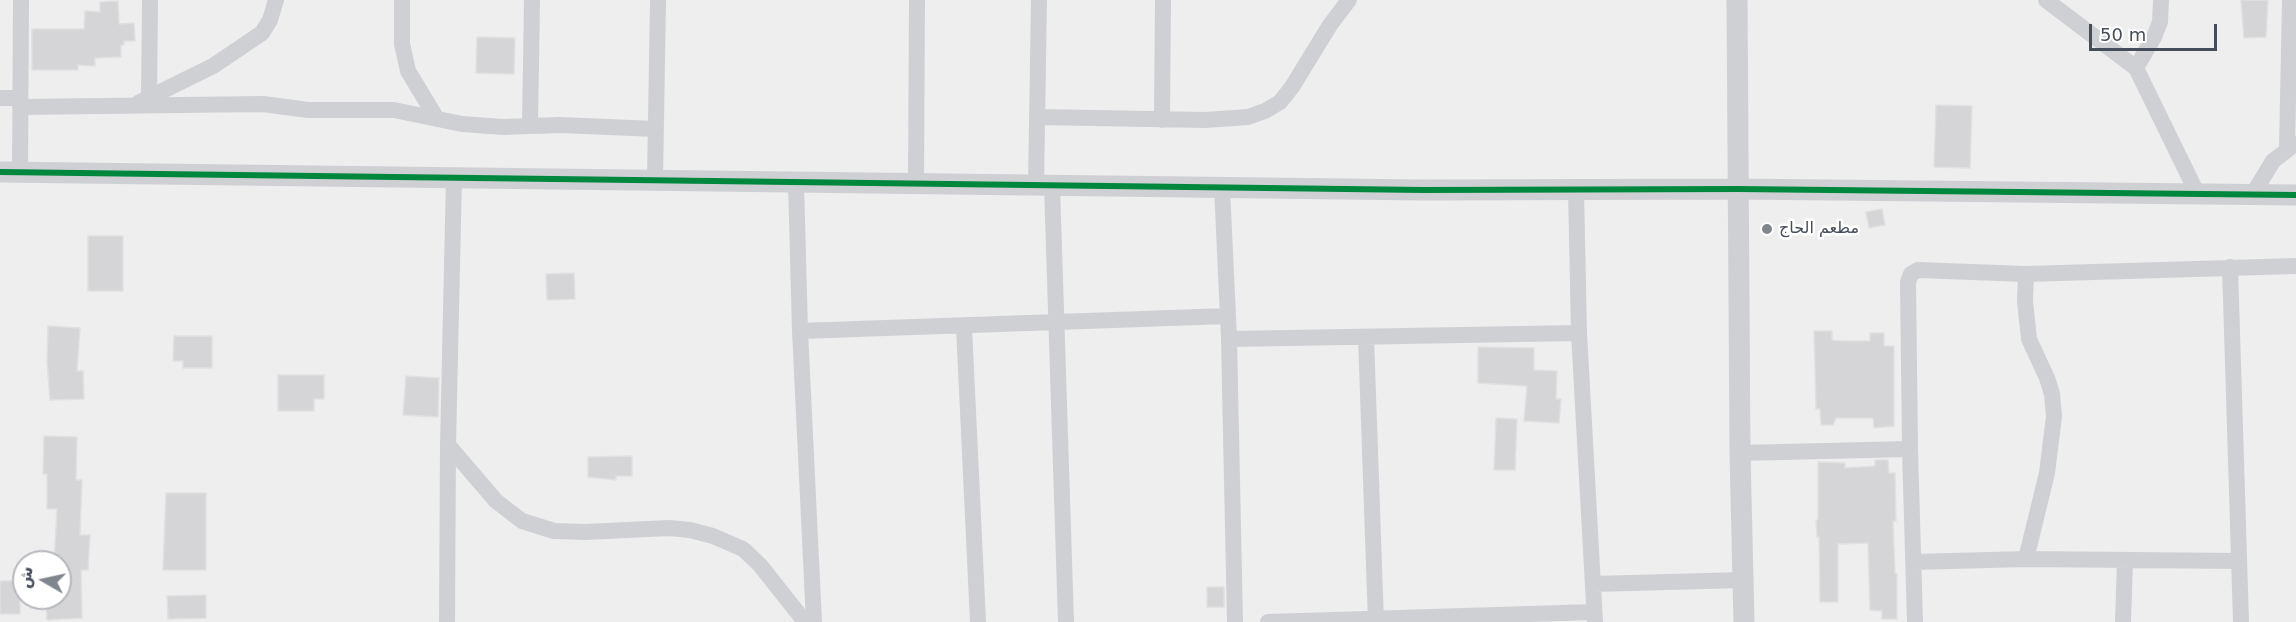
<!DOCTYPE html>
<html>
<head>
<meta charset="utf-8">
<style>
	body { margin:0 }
	#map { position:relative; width:2296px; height:622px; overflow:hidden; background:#efeeee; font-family:"DejaVu Sans","Noto Sans Arabic",sans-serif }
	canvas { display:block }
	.north { position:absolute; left:12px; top:550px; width:60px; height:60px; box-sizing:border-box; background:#fff; border:2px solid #b5b8bd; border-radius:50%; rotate:279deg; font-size:16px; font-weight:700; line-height:24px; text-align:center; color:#464d5a }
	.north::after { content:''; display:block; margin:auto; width:21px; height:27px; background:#81858e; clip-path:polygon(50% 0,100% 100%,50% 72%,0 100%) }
	.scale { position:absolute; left:2089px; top:24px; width:128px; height:27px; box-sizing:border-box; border:3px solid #464d5a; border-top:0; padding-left:8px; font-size:18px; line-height:21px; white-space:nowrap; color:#464d5a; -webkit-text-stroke:4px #fff; paint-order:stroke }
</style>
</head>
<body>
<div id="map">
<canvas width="2296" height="622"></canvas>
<div class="north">ش</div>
<div class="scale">50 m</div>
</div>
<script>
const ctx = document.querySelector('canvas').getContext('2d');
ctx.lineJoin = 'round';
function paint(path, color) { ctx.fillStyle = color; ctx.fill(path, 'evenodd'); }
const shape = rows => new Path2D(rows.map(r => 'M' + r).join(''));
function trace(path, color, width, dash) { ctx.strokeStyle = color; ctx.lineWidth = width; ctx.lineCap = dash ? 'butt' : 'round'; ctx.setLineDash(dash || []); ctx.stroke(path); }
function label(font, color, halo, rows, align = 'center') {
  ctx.font = font + ' "DejaVu Sans","Noto Sans Arabic",sans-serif'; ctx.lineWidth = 5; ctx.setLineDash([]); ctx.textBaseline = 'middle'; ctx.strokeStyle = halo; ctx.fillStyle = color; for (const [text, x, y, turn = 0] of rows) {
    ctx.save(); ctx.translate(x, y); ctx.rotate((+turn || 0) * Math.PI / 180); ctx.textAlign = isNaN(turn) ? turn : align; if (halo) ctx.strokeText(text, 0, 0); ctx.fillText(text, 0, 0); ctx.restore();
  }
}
const building = shape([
	[2241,0,2268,0,2266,37,2244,38,2241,0],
	[118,1,119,24,134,23,135,41,124,41,124,45,121,45,121,57,95,58,95,66,78,65,78,70,32,70,32,29,84,29,85,11,100,12,100,2,118,1],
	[477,37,515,38,514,74,476,73,477,37],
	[1936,105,1972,106,1970,168,1934,167,1936,105],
	[1882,209,1885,225,1869,228,1866,212,1882,209],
	[88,236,123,236,123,291,88,291,88,236],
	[574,273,575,299,547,300,546,274,574,273],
	[48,326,80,328,77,371,83,371,84,399,50,400,47,361,48,326],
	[1814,331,1832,331,1832,340,1842,341,1870,341,1870,333,1884,333,1884,346,1894,346,1894,426,1874,428,1873,418,1836,418,1833,425,1821,425,1820,409,1816,409,1814,331],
	[174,336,212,336,212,368,183,368,183,361,173,361,174,336],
	[1478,347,1534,348,1534,370,1557,371,1556,399,1561,399,1559,423,1524,421,1527,386,1478,383,1478,347],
	[278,375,324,375,324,399,314,399,314,411,278,411,278,375],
	[406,376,439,378,438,417,403,415,406,376],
	[1496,418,1517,419,1515,470,1494,470,1496,418],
	[44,436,77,437,76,480,82,480,80,535,90,535,88,570,81,570,82,618,47,620,46,598,60,598,60,562,54,562,57,509,47,509,47,474,43,474,44,436],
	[632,456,632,476,616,476,616,480,588,477,588,457,632,456],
	[1875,460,1888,460,1889,473,1895,473,1896,521,1893,521,1895,574,1897,574,1897,619,1882,619,1882,611,1870,610,1868,543,1838,544,1838,602,1820,602,1819,537,1817,537,1816,520,1818,520,1818,462,1845,463,1845,468,1875,466,1875,460],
	[166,493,206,493,206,570,163,570,166,493],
	[0,581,14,581,20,590,20,614,0,614,0,581],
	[1207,587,1224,587,1224,607,1207,607,1207,587],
	[206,595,206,618,168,619,167,596,206,595]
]);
paint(building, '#d5d5d7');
trace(building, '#e0e0e1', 1.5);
trace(shape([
	[402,0,402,44,408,71,437,119],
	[2046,0,2136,68,2197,193],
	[2136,68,2154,37,2160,22,2161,0],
	[149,97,150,0],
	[0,98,20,98],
	[138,103,213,66,262,33,270,20,276,0],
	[20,107,263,104,308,110,394,110,462,124,503,127,560,125,656,129],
	[1037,117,1205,120,1248,117,1265,111,1280,102,1292,87,1330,25,1349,0],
	[1162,120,1163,0],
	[530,126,532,0],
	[2287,149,2290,0],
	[20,173,21,0],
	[655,180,658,0],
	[796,182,800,331,814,622],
	[916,183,917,0],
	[1036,186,1039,0],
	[1052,186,1066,622],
	[1222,187,1229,339,1235,622],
	[1576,190,1579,333,1595,622],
	[2253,194,2273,161,2295,144],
	[2230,267,2241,622],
	[2026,274,2025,301,2029,339,2047,378,2052,394,2054,416,2047,473,2026,559],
	[964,327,978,622],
	[800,331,1228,316],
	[1366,337,1376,622],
	[1229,339,1579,333],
	[448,445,496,501,522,521,554,531,585,532,669,528,690,530,713,536,743,549,760,565,805,622],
	[1740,453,1910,449],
	[1914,562,2026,559,2238,561],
	[1593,584,1743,580],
	[447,622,448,445,454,177],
	[1268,622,1594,612],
	[1915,622,1910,449,1908,282,1911,274,1918,270,2026,274,2296,266],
	[2123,622,2125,561]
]), '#cfd0d4', 16);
trace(shape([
	[1737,0,1740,453,1744,622],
	[0,172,1424,190,1738,189,2296,195]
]), '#cfd0d4', 21);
trace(shape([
	[0,172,1424,190,1738,189,2296,195]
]), '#00873e', 6);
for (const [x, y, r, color] of [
	[1767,229,6,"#81858e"]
]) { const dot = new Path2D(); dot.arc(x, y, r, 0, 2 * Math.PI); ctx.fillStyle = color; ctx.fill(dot); trace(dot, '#fff', 2); }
label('16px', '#464d5a', '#fff', [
	["مطعم الحاج",1779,229]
], 'left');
</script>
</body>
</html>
